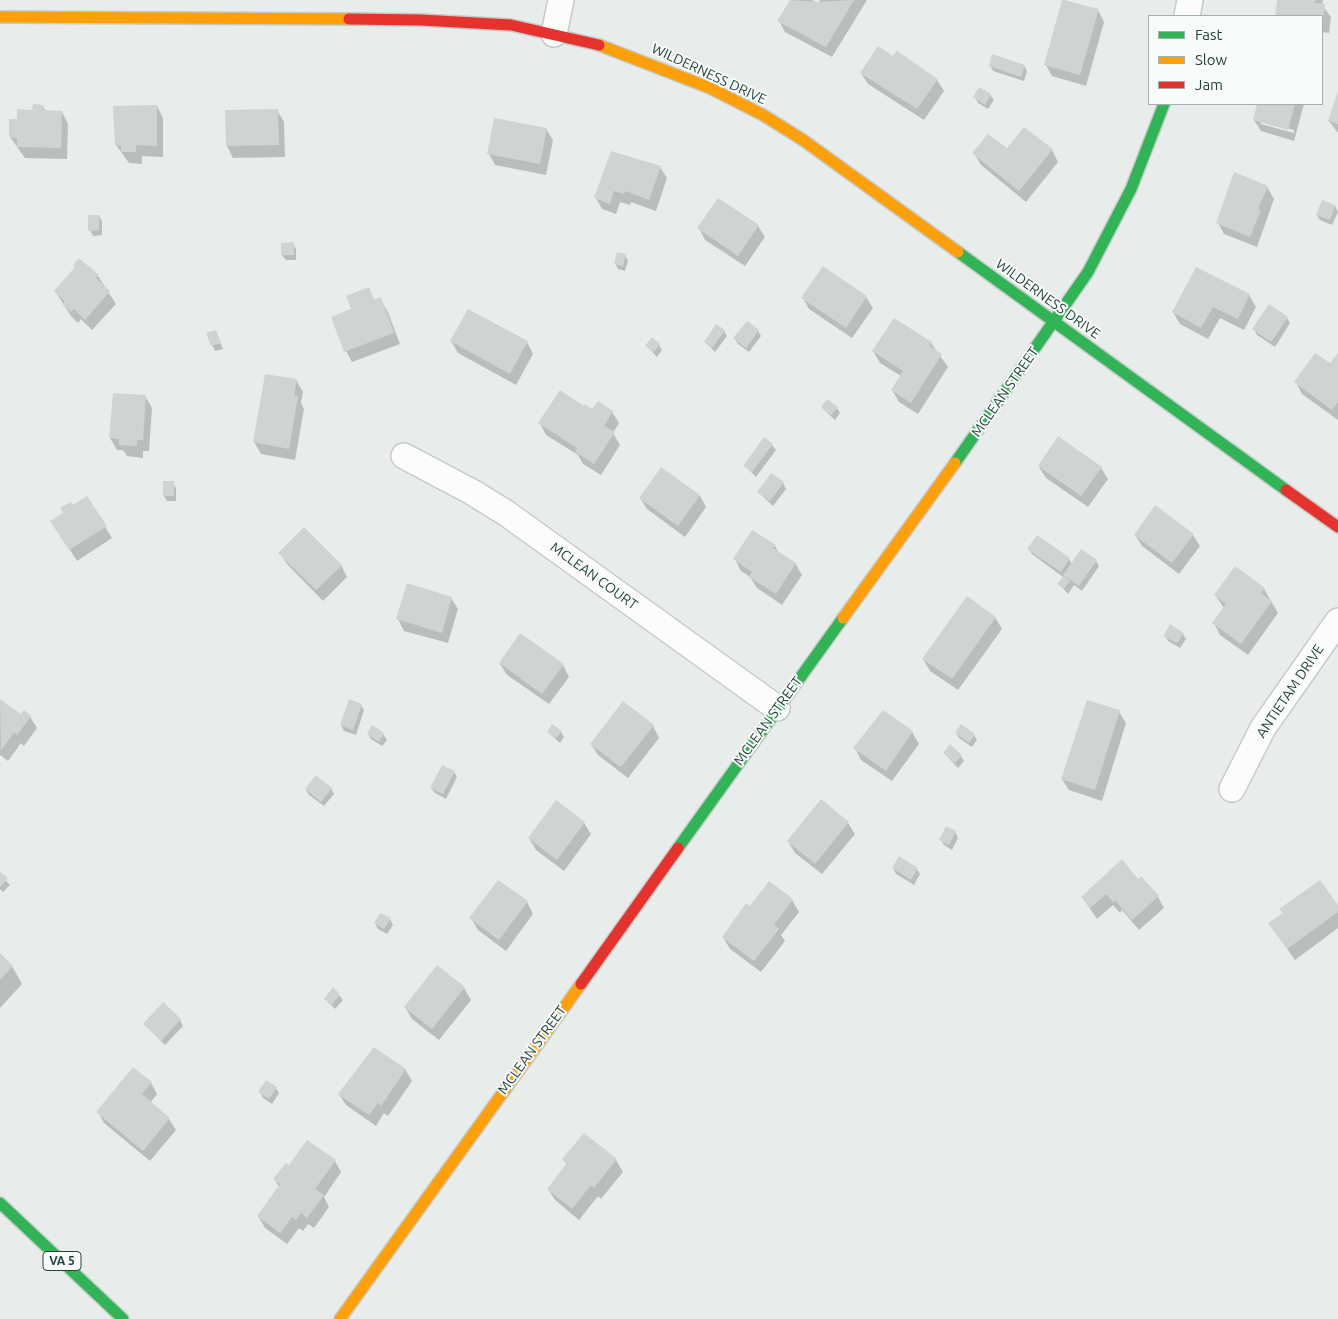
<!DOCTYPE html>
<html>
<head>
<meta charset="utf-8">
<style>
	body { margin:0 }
	#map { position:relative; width:1338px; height:1319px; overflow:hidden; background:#e8edeb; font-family:Ubuntu,sans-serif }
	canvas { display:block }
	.legend { position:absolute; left:1148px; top:15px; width:175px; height:90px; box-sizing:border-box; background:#f7fbf9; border:1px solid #a3b1ad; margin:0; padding:6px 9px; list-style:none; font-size:15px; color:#24423a }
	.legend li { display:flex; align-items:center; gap:10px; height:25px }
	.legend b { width:25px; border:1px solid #a3b1ad }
</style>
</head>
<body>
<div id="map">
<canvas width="1338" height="1319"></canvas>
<ul class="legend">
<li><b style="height:6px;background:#30b455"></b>Fast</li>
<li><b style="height:6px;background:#ff9f0a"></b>Slow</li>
<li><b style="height:6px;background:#e5322d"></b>Jam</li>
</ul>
</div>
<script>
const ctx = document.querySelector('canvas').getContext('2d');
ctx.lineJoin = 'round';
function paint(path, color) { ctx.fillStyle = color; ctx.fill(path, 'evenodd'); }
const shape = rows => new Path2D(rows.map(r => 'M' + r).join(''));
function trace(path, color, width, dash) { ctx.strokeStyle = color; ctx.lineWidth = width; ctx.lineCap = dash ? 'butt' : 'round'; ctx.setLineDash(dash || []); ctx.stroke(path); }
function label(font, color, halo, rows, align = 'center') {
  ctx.font = font + ' Ubuntu,sans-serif'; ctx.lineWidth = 4; ctx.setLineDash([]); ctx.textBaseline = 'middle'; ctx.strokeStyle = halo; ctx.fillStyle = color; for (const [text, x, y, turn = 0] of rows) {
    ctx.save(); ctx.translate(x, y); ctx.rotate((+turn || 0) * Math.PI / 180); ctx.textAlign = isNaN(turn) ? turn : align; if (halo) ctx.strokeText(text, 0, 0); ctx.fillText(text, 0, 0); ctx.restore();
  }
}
paint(shape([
	[791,0,812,0,818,3,820,0,867,0,832,57,785,32,779,21],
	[1064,0,1098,10,1104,22,1086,86,1052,76,1046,65],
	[1278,0,1323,0,1322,5,1331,17,1329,33,1322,32,1322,16,1277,16],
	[990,65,1024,66,1027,71,1024,81,993,71],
	[861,73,937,80,944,91,924,120,868,84],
	[1338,94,1338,133,1329,121],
	[990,95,994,100,988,109,978,103,975,97],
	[1258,104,1304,104,1294,141,1261,131,1254,120],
	[1261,121,1294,130,1294,133,1261,124],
	[43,106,46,112,62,112,68,124,67,159,25,158,10,137,18,120],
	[157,106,163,118,163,157,142,156,142,164,129,163,116,145],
	[277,110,284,122,285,157,233,158,227,146,226,111],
	[546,129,553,140,546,175,495,165,489,154],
	[1007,150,1052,150,1058,162,1026,202,981,165,974,153],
	[660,167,667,178,656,211,631,202,630,205,620,202,616,214,602,209,596,198],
	[1267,187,1274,199,1257,247,1224,234,1218,223],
	[1322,201,1335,206,1338,212,1332,225,1320,220,1317,215],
	[99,216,102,221,102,235,93,236,90,230],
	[758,226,765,237,745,266,705,240,699,228],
	[282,244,293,244,296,249,296,260,286,260,282,255],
	[625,255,628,261,625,271,618,269,615,263],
	[98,276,116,304,92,330,81,319,78,323,71,316,55,291],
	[368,288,375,301,380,299,387,310,400,344,352,362,346,351,353,310],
	[1249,295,1256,307,1244,330,1220,318,1208,339,1180,324,1173,312],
	[866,297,873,308,852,338,809,309,803,298],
	[1287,318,1290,323,1275,347,1257,335,1254,329],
	[724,331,727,336,715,352,705,342],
	[758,331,761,336,749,352,738,344,735,339],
	[208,334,218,337,223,349,215,351],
	[451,341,527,342,533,354,516,385,458,353],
	[931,343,948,367,918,414,899,402,892,390,901,376,880,363,873,351],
	[659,345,662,350,657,357,647,346],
	[1338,355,1338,420,1302,394,1296,382,1330,365],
	[296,380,303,392,301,403,304,409,295,460,261,454,254,442],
	[145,396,152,408,149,451,143,451,143,458,127,456,123,450,117,450,110,438],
	[584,407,612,412,619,423,613,433,620,445,601,475,583,464,578,455,546,435,540,423],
	[822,408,837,408,840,413,835,420],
	[772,445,776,450,756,477,745,466],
	[1039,467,1101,468,1108,479,1088,507,1046,478],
	[771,474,783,483,786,489,773,506,758,492],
	[173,483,176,488,176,501,167,501,164,496],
	[700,496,706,507,685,537,647,509,640,498],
	[87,498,112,538,77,561,59,533,73,507],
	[1135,535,1193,535,1200,546,1179,574,1142,546],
	[1037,537,1069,559,1072,564,1096,561,1099,566,1082,591,1074,585,1068,594,1059,584,1063,577,1032,554,1028,549],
	[775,546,779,553,795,563,802,575,782,605,757,588,750,577,741,571,735,559],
	[280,553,341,565,347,577,323,601,287,564],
	[1264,589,1278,613,1248,655,1220,635,1214,623,1224,608,1215,595],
	[451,598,458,609,448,643,404,631,398,619],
	[995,617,1002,629,958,690,930,671,923,659],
	[1183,634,1186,639,1180,648,1168,641,1165,636],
	[500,664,563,665,569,677,549,704,507,675],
	[0,701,21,716,30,717,37,728,24,746,21,743,8,761,0,755],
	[361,705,364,710,356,735,344,731,341,725],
	[1119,712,1126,723,1102,801,1069,790,1062,779],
	[653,726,659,738,628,778,598,755,591,744],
	[372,727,383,734,387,740,382,746,371,739,368,734],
	[548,732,561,732,564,737,560,743],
	[912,732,919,744,892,781,861,760,855,748],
	[956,733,974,735,977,740,972,747,959,738],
	[944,753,961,756,964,761,958,768],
	[454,772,457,777,446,799,435,793,431,788],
	[331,788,334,794,324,806,309,795,306,790],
	[584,823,591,834,564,871,536,850,529,838],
	[848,823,855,834,822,874,795,853,788,841],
	[955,832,958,838,952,850,944,845,941,840],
	[893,868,917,869,920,874,914,885,896,874],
	[0,874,10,885,3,892,0,889],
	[1138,881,1158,897,1164,908,1139,930,1122,910,1120,913,1113,905,1097,919,1082,897],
	[792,900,799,912,781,935,785,941,761,972,730,949,723,937,750,907],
	[527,902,533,914,506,951,478,930,471,918],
	[1338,907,1338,928,1295,960,1270,924],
	[390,919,393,925,387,934,378,929,375,923],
	[0,955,12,966,22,984,0,1008],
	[437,967,464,988,471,1000,439,1040,412,1019,405,1007],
	[339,995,343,1000,335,1009,325,999],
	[180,1020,183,1026,165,1045,144,1024],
	[405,1069,412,1081,388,1116,384,1113,376,1126,346,1105,339,1094],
	[151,1083,157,1094,150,1103,169,1119,176,1130,150,1161,104,1123,98,1112],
	[276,1088,279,1093,272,1104,263,1098,260,1092],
	[563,1159,616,1160,623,1172,601,1199,598,1196,579,1220,555,1200,548,1189,567,1165],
	[335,1161,341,1172,324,1197,329,1207,314,1228,308,1224,303,1231,299,1228,287,1244,265,1228,258,1216,279,1187,275,1180,289,1167]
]), '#0003');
paint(shape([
	[790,0,817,2,854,0,826,47,777,21],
	[1062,0,1099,9,1080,75,1044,65],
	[1277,0,1315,0,1315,3,1325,4,1323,23,1322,16,1275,16],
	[878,46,893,56,897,51,938,79,917,109,860,73],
	[992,54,1025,65,1021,77,989,66],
	[979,87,991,94,985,105,973,97],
	[1338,91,1338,124,1328,121],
	[33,104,44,105,43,110,62,111,61,148,17,147,17,138,9,137,9,119,17,119,17,109,32,110],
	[1257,104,1295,104,1288,130,1253,120],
	[157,105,157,146,136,145,136,152,121,152,121,146,115,145,113,106],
	[278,109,279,145,226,146,225,110],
	[494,118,547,128,540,164,487,154],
	[1024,127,1053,149,1019,191,972,153,988,134,1007,148],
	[611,151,661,166,649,200,625,191,624,194,614,191,610,204,594,198],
	[1234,172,1268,186,1258,209,1261,210,1250,237,1216,223],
	[718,198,759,225,738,256,697,228],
	[1322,200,1335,205,1330,220,1316,215],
	[88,215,99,215,99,230,88,231],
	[294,242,294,255,281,255,281,243],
	[617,252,626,254,623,266,614,264],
	[79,258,99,275,96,278,110,291,85,320,74,309,71,312,62,304,65,302,54,291,75,267,73,265],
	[823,266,867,296,846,328,801,298],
	[1196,267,1250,294,1238,319,1213,307,1201,328,1172,312],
	[369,287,374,300,381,297,394,333,344,352,331,317,351,309,346,296],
	[1269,304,1288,317,1271,342,1252,329],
	[468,309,528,341,510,374,450,341],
	[894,318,932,342,929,346,942,354,911,403,891,390,903,371,872,351],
	[747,321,759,330,746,348,733,338],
	[716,324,725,330,712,348,704,342],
	[216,330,221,343,211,346,206,333],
	[652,337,660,344,654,352,645,346],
	[1315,353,1330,363,1338,353,1338,402,1332,410,1294,382],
	[265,374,297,379,294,395,298,396,289,449,253,442],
	[560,390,584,406,585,404,592,409,598,401,613,411,604,426,615,432,594,464,575,452,577,448,538,423],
	[113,393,146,395,143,440,137,440,137,446,119,445,119,439,109,438],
	[827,399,838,407,831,415,821,407],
	[1058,436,1102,467,1081,496,1038,466],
	[764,437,773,444,752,472,743,466],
	[661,467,700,495,678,526,639,498],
	[771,473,784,482,770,501,757,492],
	[163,481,174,481,174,496,163,496],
	[87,496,107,526,69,550,50,521,63,513,60,508,71,502,73,505],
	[1155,505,1194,534,1172,563,1134,535],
	[304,527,342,565,316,590,278,553],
	[752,530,776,545,773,548,796,563,776,594,749,577,752,572,733,559],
	[1037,535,1070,558,1061,572,1027,549],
	[1081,549,1097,560,1079,586,1063,575],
	[1235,566,1265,588,1261,593,1272,601,1241,644,1212,623,1226,604,1214,595],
	[1064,576,1070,581,1064,589,1057,584],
	[407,583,452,597,442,633,396,619],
	[967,596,996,617,952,679,922,659],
	[1170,624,1184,633,1177,643,1163,636],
	[520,633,564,664,542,694,499,663],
	[0,699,21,714,24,710,31,716,17,735,14,733,1,750],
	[349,699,362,704,353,730,340,725],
	[1087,700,1120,710,1095,790,1061,779],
	[623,701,654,725,621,767,590,744],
	[883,710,913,731,886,771,853,748],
	[552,724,562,731,556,738,547,732],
	[961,724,975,734,969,743,955,733],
	[372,725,384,733,379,742,367,734],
	[950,744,962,755,955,763,943,753],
	[442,765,455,771,443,794,430,788],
	[316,775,332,788,321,802,305,789],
	[821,799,849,822,815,864,787,841],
	[556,800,585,822,557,860,528,838],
	[946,826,956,831,949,845,939,840],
	[899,856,918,868,911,880,892,868],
	[1122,859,1138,879,1141,876,1159,896,1132,920,1115,900,1113,902,1106,894,1090,908,1081,897],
	[0,872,8,878,0,887],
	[498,880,528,901,499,940,469,918],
	[1320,880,1338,905,1338,912,1287,949,1268,923,1283,913,1279,909],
	[769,881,793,899,774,925,779,929,754,961,722,937,746,903,750,906],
	[380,913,391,918,384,929,374,923],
	[0,953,13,966,0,980],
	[437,965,465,987,432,1029,404,1007],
	[333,987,340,994,332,1005,324,999],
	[163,1002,181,1019,161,1041,143,1024],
	[374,1047,406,1069,381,1106,378,1103,369,1115,338,1094],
	[133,1067,152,1082,142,1094,170,1118,143,1151,96,1112],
	[266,1080,277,1087,269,1099,258,1092],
	[584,1133,617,1159,594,1188,591,1185,572,1209,547,1189,567,1163,562,1159],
	[307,1140,336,1160,315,1189,324,1195,307,1218,301,1213,296,1220,292,1217,280,1233,257,1216,280,1184,273,1179,286,1163,289,1165]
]), '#cfd4d2');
const street = shape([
	[1187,16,1190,0],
	[554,34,561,0],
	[404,456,472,492,506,513,777,708],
	[1232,789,1263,728,1338,621]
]);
const fast = shape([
	[958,252,1286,490],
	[955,463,1088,272,1131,189,1164,104],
	[678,848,843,618],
	[0,1203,123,1319]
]);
const slow = shape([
	[0,17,349,19],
	[599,45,710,88,763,115,803,140,958,252],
	[843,618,955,463],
	[340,1319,581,984]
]);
const jam = shape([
	[349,19,421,20,511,25,599,45],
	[1286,490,1338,527],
	[581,984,678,848]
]);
trace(street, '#c5cac8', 28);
trace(fast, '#c3cbc8', 14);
trace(slow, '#c3cbc8', 14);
trace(jam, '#c3cbc8', 14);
trace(street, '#fcfcfc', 25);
trace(fast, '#30b455', 11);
trace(slow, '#ff9f0a', 11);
trace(jam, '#e5322d', 11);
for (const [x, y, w] of [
	[62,1261,38]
]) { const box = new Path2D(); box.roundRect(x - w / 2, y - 9.5, w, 19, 4); ctx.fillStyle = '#f7fbf9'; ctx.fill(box); trace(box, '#24423a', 1); }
label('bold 12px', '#24423a', null, [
	["VA 5",62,1261]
]);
label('14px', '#24423a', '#f7fbf9', [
	["WILDERNESS DRIVE",709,74,25],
	["WILDERNESS DRIVE",1048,299,36],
	["MCLEAN STREET",1005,392,-55],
	["MCLEAN COURT",594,576,36],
	["ANTIETAM DRIVE",1290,691,-56],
	["MCLEAN STREET",768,721,-54],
	["MCLEAN STREET",532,1050,-54]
]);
</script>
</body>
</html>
